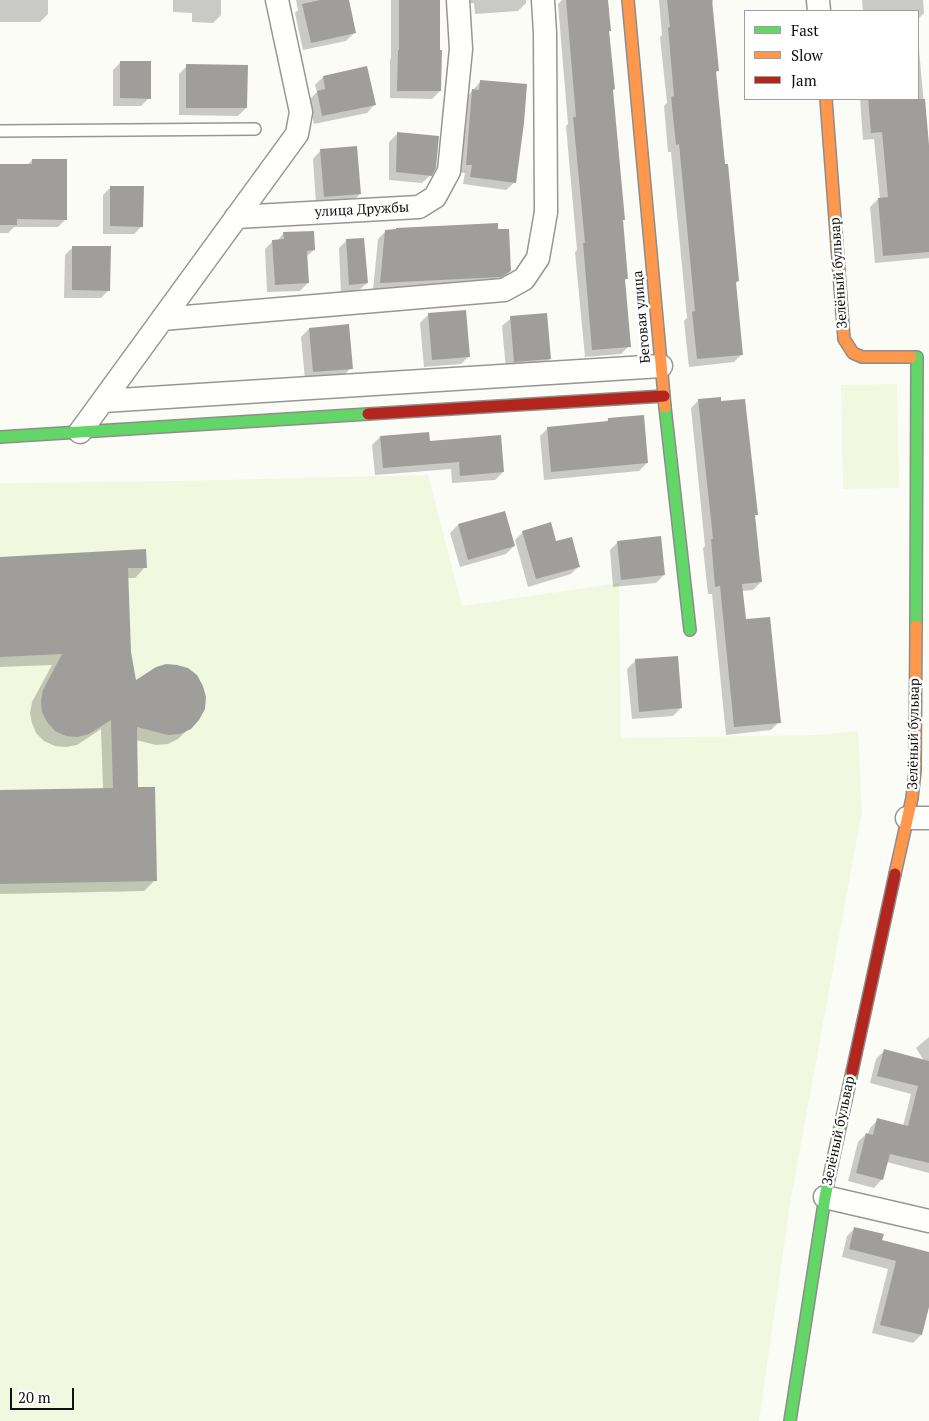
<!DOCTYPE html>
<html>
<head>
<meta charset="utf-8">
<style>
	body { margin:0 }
	#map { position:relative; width:929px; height:1421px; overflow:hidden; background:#fcfcf7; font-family:"PT Serif",serif }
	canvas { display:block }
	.legend { position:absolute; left:744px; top:10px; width:175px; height:90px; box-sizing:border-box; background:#fff; border:1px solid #9f9f9f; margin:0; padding:6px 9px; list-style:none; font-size:15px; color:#101010 }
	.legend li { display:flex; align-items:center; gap:10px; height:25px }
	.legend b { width:25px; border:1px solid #9f9f9f }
	.scale { position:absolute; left:10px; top:1388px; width:64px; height:22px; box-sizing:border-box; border:2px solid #101010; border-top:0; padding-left:6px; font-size:15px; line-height:18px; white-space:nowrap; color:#101010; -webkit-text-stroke:4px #fff; paint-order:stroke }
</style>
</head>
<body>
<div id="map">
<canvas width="929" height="1421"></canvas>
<ul class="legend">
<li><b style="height:6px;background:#63d668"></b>Fast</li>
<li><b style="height:6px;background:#ff974d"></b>Slow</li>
<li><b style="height:6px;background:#b3261e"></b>Jam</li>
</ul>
<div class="scale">20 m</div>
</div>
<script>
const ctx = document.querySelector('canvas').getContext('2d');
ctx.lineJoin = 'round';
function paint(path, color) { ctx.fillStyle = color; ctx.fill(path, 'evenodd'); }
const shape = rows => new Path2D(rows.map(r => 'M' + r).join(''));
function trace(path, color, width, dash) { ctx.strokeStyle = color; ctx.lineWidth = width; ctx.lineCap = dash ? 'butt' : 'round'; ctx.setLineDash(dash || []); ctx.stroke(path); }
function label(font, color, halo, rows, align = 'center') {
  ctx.font = font + ' "PT Serif",serif'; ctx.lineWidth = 5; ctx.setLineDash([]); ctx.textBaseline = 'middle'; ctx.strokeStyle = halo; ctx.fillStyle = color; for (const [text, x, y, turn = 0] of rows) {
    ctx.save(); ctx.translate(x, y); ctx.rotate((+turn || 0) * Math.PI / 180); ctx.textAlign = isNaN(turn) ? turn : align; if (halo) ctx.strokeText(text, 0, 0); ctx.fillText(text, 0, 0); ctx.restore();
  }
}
paint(shape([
	[897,384,899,488,843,489,841,385],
	[428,475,462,606,619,583,621,738,819,735,858,731,862,811,790,1204,759,1421,0,1421,0,483,177,481]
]), '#f0f8df');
paint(shape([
	[0,0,48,0,48,14,40,22,0,22],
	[173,0,221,0,221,15,213,23,192,22,192,13,173,12],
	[296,0,348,0,354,33,346,41,303,50,295,13,298,10],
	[391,0,438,0,440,91,432,99,390,98,390,59,391,58],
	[467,0,526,0,526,3,518,11,475,14,474,3,467,3],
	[562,0,606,0,614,89,612,92,624,219,621,222,627,278,624,281,629,346,621,354,585,357,575,252,577,250,566,126,568,124,558,4],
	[659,0,713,0,713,2,711,5,718,71,715,73,738,281,735,284,742,354,734,362,689,367,684,321,687,318,671,152,668,152,664,106,667,103,660,37,662,35],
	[862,0,923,0,924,13,918,19,918,11,863,11],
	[918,50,919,50,929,159,929,258,875,263,870,207,878,199,880,199,874,139,863,140,860,99,918,99],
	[121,62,149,98,141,106,113,106,113,70],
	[187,66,246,108,238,116,179,115,179,74],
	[323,77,375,104,367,113,314,124,309,100,317,92,315,85],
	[480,82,515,182,506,190,463,184,465,173,459,172,465,99],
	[397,134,431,175,422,183,389,180,389,142],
	[321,150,360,194,352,202,316,204,313,159],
	[32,160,66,219,58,227,14,227,8,233,0,233,0,165,27,165],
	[111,187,142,226,134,234,103,234,103,195],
	[386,231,510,271,502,279,492,284,373,290,378,239],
	[284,233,314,250,306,257,308,283,300,291,267,292,265,249,273,241,277,241],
	[347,240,367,283,358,291,341,292,339,248],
	[73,247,109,290,101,298,64,298,65,255],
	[428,315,469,356,461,364,424,367,420,323],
	[511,318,550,359,542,367,506,370,502,326],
	[309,329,351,368,343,376,305,379,301,337],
	[699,400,756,514,754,516,761,582,753,590,741,591,744,621,779,722,771,730,726,735,712,594,708,594,703,548,705,546,691,408],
	[608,420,647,463,639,471,544,480,540,436,548,428,605,423],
	[380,437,429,442,503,472,495,480,452,483,451,469,375,475,372,445],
	[458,525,514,546,506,554,460,567,450,533],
	[523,532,555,543,579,566,571,574,528,587,515,540],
	[618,542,664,575,656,583,613,587,610,550],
	[0,558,145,567,135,578,127,578,130,652,135,682,198,720,178,739,168,744,156,745,136,740,136,789,155,880,144,891,0,894,0,792,103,789,101,729,77,745,66,747,55,746,44,741,36,733,32,723,30,713,32,702,52,665,0,667],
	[635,661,681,708,673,716,632,719,627,669],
	[929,1037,929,1173,887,1162,882,1179,874,1188,848,1181,858,1142,866,1134,868,1134,870,1128,878,1120,903,1126,911,1094,870,1083,876,1059,884,1051,924,1061,916,1048],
	[855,1228,881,1241,929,1253,929,1302,921,1335,913,1343,872,1333,888,1269,842,1257,847,1236]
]), '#0003');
paint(shape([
	[320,0,349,0,356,33,311,43,302,4],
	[399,0,440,0,440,50,442,50,441,91,397,91,398,50,399,50],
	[566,0,608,0,611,31,609,31,615,89,613,90,625,220,623,220,628,279,625,279,631,347,592,350,583,243,585,243,573,117,576,117],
	[667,0,712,0,719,71,716,71,725,164,728,164,739,281,736,282,743,355,697,359,692,312,695,311,688,238,679,144,676,145,671,97,674,96,668,28,670,27],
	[120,61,151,61,151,99,120,98],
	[186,64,248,65,247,108,186,108],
	[367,66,376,105,322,116,317,91,325,89,323,76],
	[480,80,527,84,524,123,516,183,470,177,472,165,466,165,472,89,479,90],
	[868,99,925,99,929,145,929,252,883,256,878,198,888,197,882,132,871,133],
	[397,132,439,136,436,168,432,176,396,172],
	[357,146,361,194,324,197,320,149],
	[32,159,67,159,67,220,17,219,17,225,0,225,0,164,32,164],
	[110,186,144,186,143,227,110,226],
	[498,223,498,229,509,229,511,271,501,277,380,283,385,230,396,229,396,228],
	[314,231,315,250,307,251,309,283,275,285,272,240,284,239,283,232],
	[364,238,368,283,349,285,346,239],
	[72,246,111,246,110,291,72,290],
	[466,310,470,357,432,360,428,313],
	[547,313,551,359,514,362,510,316],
	[349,324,353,369,313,372,309,328],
	[721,397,721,401,745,399,758,515,755,515,762,582,742,584,746,619,770,617,781,723,734,727,720,586,715,587,711,539,713,539,698,399],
	[644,415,648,463,551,472,547,427,608,421,608,418],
	[429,432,430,441,501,435,504,472,460,476,459,462,383,468,380,436],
	[505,511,515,546,468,560,458,524],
	[551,522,556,541,572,537,580,567,536,579,522,531],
	[661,536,665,575,621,580,617,541],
	[146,549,147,568,128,568,131,652,136,680,156,667,166,664,177,665,188,668,197,675,203,686,206,697,205,709,199,720,191,729,180,734,168,735,137,727,138,787,155,787,157,881,0,884,0,790,113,788,111,720,89,734,78,737,66,736,55,731,47,722,42,712,41,701,43,690,62,654,0,657,0,557],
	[678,656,682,708,639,712,635,659],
	[884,1049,929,1061,929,1163,890,1154,883,1180,856,1173,866,1133,873,1135,877,1118,908,1126,918,1086,877,1076],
	[854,1227,884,1234,882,1240,929,1252,929,1307,922,1335,880,1325,896,1261,849,1249]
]), '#a09e9b');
const lane = shape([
	[0,131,255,129]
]);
const street = shape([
	[818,0,819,11],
	[236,217,419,207,435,197,449,171,461,49,458,0],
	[162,319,504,290,524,279,538,258,546,212,545,33,543,0],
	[103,401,661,366],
	[80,432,297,134,301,112,277,0],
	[907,818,929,818],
	[825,1197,929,1221]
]);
const fast = shape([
	[911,357,917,357,916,626],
	[665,407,690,630],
	[0,437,368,414],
	[790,1421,825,1197,852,1072]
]);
const slow = shape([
	[628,0,665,407],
	[826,99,844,339,853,353,862,357,911,357],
	[895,874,912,798,915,771,916,626]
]);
const jam = shape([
	[368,414,664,396],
	[852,1072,895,874]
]);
trace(lane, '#969694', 14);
trace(street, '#969694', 25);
trace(fast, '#8d8d8b', 14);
trace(slow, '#8d8d8b', 14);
trace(jam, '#8d8d8b', 14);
trace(lane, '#fffffe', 11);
trace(street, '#fffffe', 22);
trace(fast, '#63d668', 11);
trace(slow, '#ff974d', 11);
trace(jam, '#b3261e', 11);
label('14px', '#101010', '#fff', [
	["улица Дружбы",362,210,-3],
	["Зелёный бульвар",839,273,-94],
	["Беговая улица",642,317,-95],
	["Зелёный бульвар",914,734,-89],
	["Зелёный бульвар",839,1131,-78]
]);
</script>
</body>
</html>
